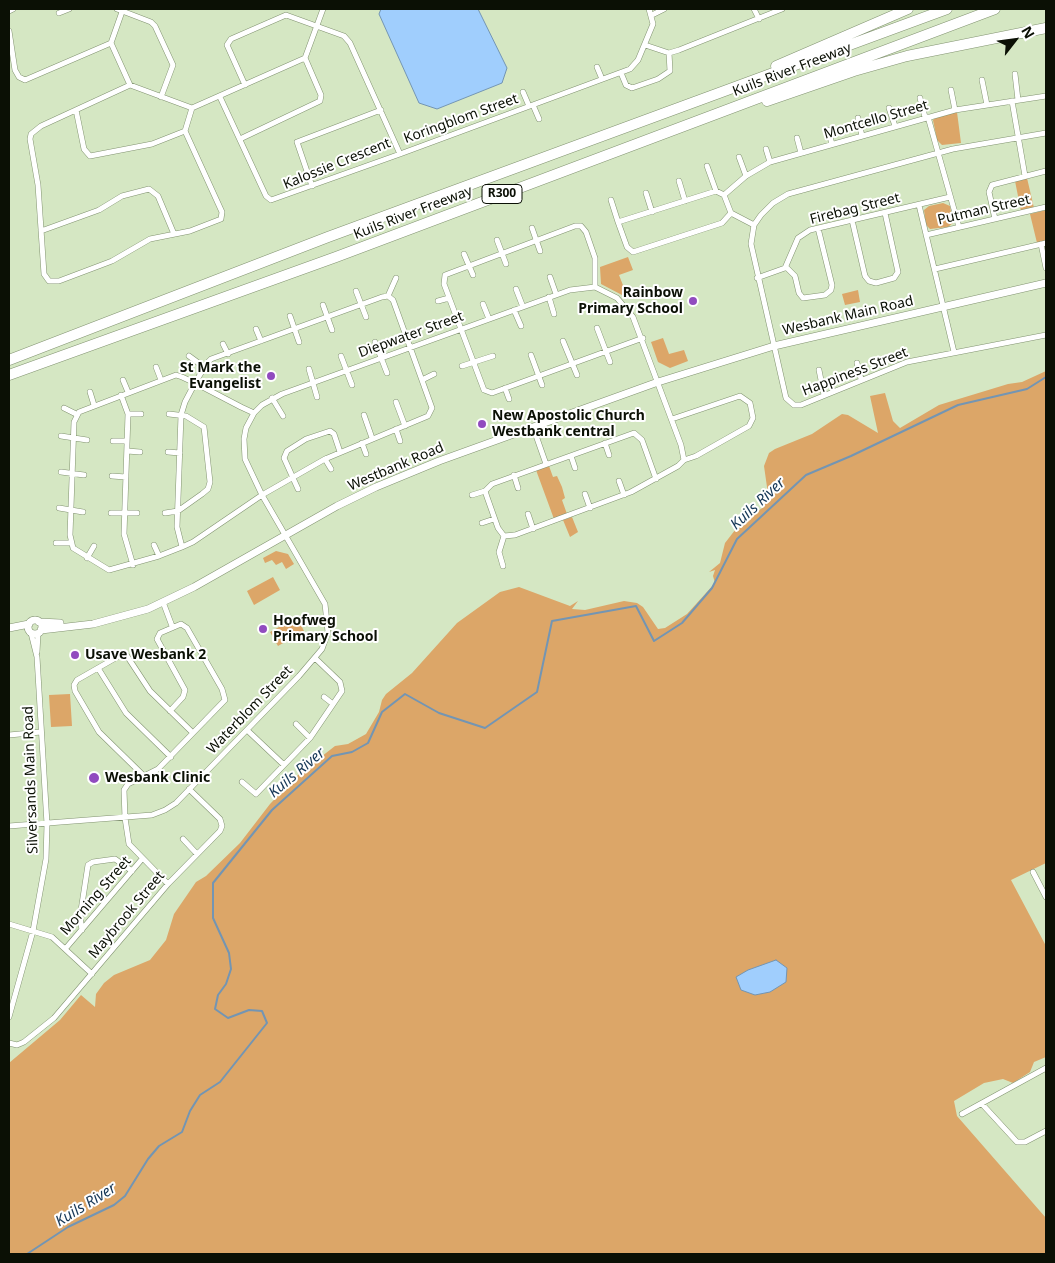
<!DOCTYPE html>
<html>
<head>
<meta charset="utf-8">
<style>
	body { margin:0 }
	#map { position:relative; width:1055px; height:1263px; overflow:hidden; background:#d5e7c3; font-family:"Noto Sans",sans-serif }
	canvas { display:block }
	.frame { position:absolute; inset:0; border:10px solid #0b1005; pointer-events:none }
	.north { position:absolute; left:990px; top:15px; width:50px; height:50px; -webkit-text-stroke:4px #fff; paint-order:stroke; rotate:60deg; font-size:14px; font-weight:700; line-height:20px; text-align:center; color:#0b1005 }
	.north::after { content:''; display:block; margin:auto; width:18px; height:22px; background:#0b1005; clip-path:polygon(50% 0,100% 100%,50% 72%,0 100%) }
</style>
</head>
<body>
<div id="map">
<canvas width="1055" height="1263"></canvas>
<div class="frame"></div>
<div class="north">N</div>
</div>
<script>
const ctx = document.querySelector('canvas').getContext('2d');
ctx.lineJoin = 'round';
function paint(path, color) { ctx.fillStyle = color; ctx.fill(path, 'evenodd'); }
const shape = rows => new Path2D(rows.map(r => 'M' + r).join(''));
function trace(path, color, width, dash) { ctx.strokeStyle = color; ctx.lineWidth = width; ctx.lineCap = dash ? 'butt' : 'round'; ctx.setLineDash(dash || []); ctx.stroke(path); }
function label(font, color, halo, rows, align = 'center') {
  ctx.font = font + ' "Noto Sans",sans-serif'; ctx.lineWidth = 4; ctx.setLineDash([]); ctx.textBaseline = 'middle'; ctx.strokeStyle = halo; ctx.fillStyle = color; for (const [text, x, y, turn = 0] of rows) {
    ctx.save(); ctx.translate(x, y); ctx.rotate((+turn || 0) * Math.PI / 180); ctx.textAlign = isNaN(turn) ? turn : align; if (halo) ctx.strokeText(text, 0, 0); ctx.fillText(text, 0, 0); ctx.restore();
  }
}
paint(shape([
	[957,112,961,143,942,145,937,140,933,120,936,117],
	[1027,178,1034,208,1021,211,1015,181],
	[943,203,950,206,953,223,948,227,930,229,926,225,924,210,929,206],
	[1046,210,1046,241,1037,243,1030,214],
	[628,257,633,270,619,275,626,293,622,295,601,284,600,267],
	[858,290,860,302,845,305,842,294],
	[663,338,669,354,684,350,688,361,670,368,658,362,651,342],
	[1046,371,1046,863,1011,880,1046,946,1046,1057,1034,1062,1030,1072,1013,1083,1003,1079,984,1083,954,1101,957,1116,1046,1218,1046,1254,9,1254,9,1063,60,1020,81,995,95,1007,96,994,104,983,114,975,150,960,166,940,174,914,196,882,206,876,240,843,270,804,299,774,335,746,348,744,366,734,379,712,382,700,386,694,412,673,457,623,500,592,519,587,570,606,578,601,572,609,585,610,624,601,637,603,643,607,658,629,665,628,687,614,715,583,713,576,715,570,709,572,720,563,725,543,742,521,764,507,768,494,764,466,769,453,775,449,812,434,842,414,848,415,878,433,870,396,885,393,893,421,900,428,939,405,1008,384,1022,382],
	[549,466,553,477,557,476,562,487,565,498,562,500,567,514,554,519,536,470],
	[572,517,578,532,570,537,563,520],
	[276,551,288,554,294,564,286,569,282,562,276,565,272,560,265,563,263,558],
	[273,577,280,590,254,605,247,591],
	[297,617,304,631,278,646,270,632],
	[70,694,72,726,51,727,49,695]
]), '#dca668');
const water = shape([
	[381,9,478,9,507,68,502,83,437,109,419,103,379,14,381,9],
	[776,960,787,968,786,982,770,992,755,995,741,990,736,977,748,970,776,960]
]);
paint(water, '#a0cefd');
trace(water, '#7395b3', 1);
trace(shape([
	[27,1254,68,1227,114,1205,125,1196,148,1159,159,1146,182,1132,190,1111,200,1095,220,1082,267,1023,262,1011,249,1010,228,1018,215,1009,218,995,226,984,231,969,229,953,213,918,213,883,272,810,332,756,352,752,368,743,382,712,405,694,439,713,485,728,537,692,552,621,636,606,654,641,682,623,712,588,737,539,806,475,851,456,958,405,1027,389,1046,377]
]), '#7395b3', 2);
const minor = shape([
	[117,9,151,22,155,26,173,65,161,97],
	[123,9,111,43,130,85,192,108,305,58,323,9],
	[754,9,759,19],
	[9,11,13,9],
	[59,13,69,9],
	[652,15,664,9],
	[9,31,15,70,19,77,25,80,111,43],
	[645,45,669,53,679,50,782,9],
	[597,67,602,79],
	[621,73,626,85,632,88,658,79,670,71,669,53],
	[1015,74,1018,100],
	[982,80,987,105],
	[130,85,41,126,31,134,30,139,38,185,44,274,49,281,59,281,112,261,150,239,190,231,221,219,222,212,185,131,192,108],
	[951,90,955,110],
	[523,92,529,106],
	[220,97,266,196,271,200,400,154,350,43,344,36,286,15,231,39,227,45,245,85],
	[920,98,925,117],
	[1012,101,1025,176],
	[533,105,539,119],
	[889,108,895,126],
	[76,110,84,149,90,156,152,144,185,131],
	[928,117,959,227],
	[858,118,862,136],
	[828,130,832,144],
	[1046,133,953,149,788,194,773,203,761,215,754,225,751,244,786,398,794,405,801,405,907,362,1046,335],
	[797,138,801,153],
	[240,139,320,101,321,95,305,58],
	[766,149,770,162],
	[400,154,630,69,638,60,653,24,649,9],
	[739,157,746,176],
	[707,166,716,191],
	[679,181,685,201],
	[312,186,297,142,381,110],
	[646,193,652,212],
	[724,195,746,176,770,162,955,110,1046,96],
	[611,200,618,222],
	[919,205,954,352],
	[731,213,724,195,716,191,618,222,627,247,633,252,722,223,731,213,754,225],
	[995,219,989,192,992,185,1046,171],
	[852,220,865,276,869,281,876,283,894,278,898,272,885,213],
	[532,228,540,251],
	[41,231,99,210,122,196,149,189,158,196,174,234],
	[926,235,1046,207],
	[497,240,506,264],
	[1041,244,1046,268],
	[464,254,473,275],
	[786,267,795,276,799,293,803,298,825,295,831,290,832,285,818,228],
	[935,269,1046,243],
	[550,277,556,294],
	[757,278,785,268,798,238,810,230,950,197],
	[595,287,595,258,586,232,581,226,575,226,445,275,444,284,484,390,492,393,643,338],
	[516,289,523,307],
	[356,291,366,317],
	[388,296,396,278],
	[549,297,554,314],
	[438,301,449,298],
	[483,304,489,319],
	[323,305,332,330],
	[514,310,521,326],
	[290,316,299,342],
	[597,328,610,362],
	[256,329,261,341],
	[563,341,577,375],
	[375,342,387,373],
	[223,344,228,354],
	[531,355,542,385],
	[189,356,204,367],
	[341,356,352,385],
	[857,363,861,379],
	[462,366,493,356],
	[156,367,161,380],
	[309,369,317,397],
	[819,370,824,395],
	[123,380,128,392],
	[422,380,434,374],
	[505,388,509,399],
	[90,392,94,405],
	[121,395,128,414,124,534,133,565],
	[272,398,283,416],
	[396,402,405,426],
	[64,408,76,414],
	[128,414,141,414],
	[364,415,372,438],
	[672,419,740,396,750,403,753,418,749,426,696,456,684,460],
	[533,427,546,464],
	[396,429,400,441],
	[61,436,87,440],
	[113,441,127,441],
	[362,443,366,454],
	[605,443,609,455],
	[127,451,140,452],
	[168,452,180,453],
	[571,456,575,468],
	[325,459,331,469],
	[61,472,84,475],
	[514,475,518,488],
	[112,476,126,477],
	[619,481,624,495],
	[298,489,284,458,287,451,306,439,330,431,334,434,340,452],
	[585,494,590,508],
	[472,495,485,491],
	[59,508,83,512],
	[111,513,137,513],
	[165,513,178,511,202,494,208,489,210,482,204,427,186,416,169,414],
	[528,514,533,529],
	[482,523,494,519],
	[504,536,498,528,487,497,485,491,492,484,634,433,642,440,656,479],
	[56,543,70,543],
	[154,545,159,556],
	[182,547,177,527,181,415,185,402,195,383,207,363,211,359,382,297,388,296,393,300,432,408,428,416,325,459,262,495,193,542,182,547,159,556,109,570,73,548,70,535,74,422,79,412,176,375,182,377,195,383,241,407,254,413],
	[87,558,94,546],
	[163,602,172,626],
	[37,652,38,633],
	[98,668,126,713,171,757],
	[324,697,333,704],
	[296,724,310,738],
	[247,730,284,765],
	[9,735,41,732],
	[145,777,99,732,75,691,74,685,77,680,119,656,127,656,150,691,193,733],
	[242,782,256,794,310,738,342,691,340,682,315,658],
	[9,826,152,815,165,810,176,803,299,676,322,649,328,632,325,604,262,495,245,459,244,439,246,428,254,413,262,405,282,394,570,290,595,287,617,298,633,317,681,445,684,460,678,466,631,492,515,535,504,536,499,552,503,566],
	[183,839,197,854],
	[1033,872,1046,897],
	[168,884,129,844,125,818,124,790,128,784,158,769,225,700,222,689,187,628,181,624,160,633,157,639,185,690,183,697,170,711],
	[9,924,52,937,92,974],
	[82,930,80,917,88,865,93,862,115,859,132,871],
	[66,948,142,859],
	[9,1017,33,931,46,859,47,824,37,657,31,633],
	[9,1043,17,1045,24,1042,54,1018,168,884,220,831,222,826,220,819,189,789],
	[982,1104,1017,1142,1025,1142,1046,1131],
	[962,1114,1046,1068]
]);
const tertiary = shape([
	'28 627a7 7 0 1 1 14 0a7 7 0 1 1-14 0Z',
	[39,622,60,623],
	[9,628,29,624],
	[41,630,93,624,148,609,194,587,337,506,376,487,439,461,658,382,774,346,1046,283]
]);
const motorway = shape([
	[776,66,908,9],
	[767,101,854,71,907,56,1046,28],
	[9,360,328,237,947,9],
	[9,375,336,257,995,9]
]);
trace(minor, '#829371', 6);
trace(tertiary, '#829371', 8);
trace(motorway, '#829371', 11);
trace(minor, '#fff', 5);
trace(tertiary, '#fff', 7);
trace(motorway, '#fff', 10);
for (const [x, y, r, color] of [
	[693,301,5,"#914bbf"],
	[271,376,5,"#914bbf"],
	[482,424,5,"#914bbf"],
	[263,629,5,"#914bbf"],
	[75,655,5,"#914bbf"],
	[94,778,6,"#914bbf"]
]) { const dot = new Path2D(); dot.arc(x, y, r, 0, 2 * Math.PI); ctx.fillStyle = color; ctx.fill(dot); trace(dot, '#fff', 2); }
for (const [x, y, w] of [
	[502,194,40]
]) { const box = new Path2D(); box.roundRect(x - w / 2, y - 9.5, w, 19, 4); ctx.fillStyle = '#fff'; ctx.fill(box); trace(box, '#0b1005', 1); }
label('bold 12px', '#0b1005', null, [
	["R300",502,194]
]);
label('14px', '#0b1005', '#fff', [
	["Kuils River Freeway",792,70,-21],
	["Koringblom Street",461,119,-20],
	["Montcello Street",876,120,-16],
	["Kalossie Crescent",337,164,-22],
	["Firebag Street",855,209,-14],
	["Putman Street",984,210,-13],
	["Kuils River Freeway",413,213,-21],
	["Wesbank Main Road",848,316,-13],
	["Diepwater Street",411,335,-20],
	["Happiness Street",855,372,-21],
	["Westbank Road",396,467,-23],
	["Waterblom Street",250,710,-46],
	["Silversands Main Road",31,780,-92],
	["Morning Street",96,896,-49],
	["Maybrook Street",127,915,-50]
]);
label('bold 14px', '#0b1005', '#fff', [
	["Rainbow",683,293,"right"],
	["Primary School",683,309,"right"],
	["St Mark the",261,368,"right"],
	["Evangelist",261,384,"right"],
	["New Apostolic Church",492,416],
	["Westbank central",492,432],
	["Hoofweg",273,621],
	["Primary School",273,637],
	["Usave Wesbank 2",85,655],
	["Wesbank Clinic",105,778]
], 'left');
label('italic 15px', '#163756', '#fff', [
	["Kuils River",758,504,-43],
	["Kuils River",297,773,-40],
	["Kuils River",86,1205,-32]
]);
</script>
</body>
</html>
